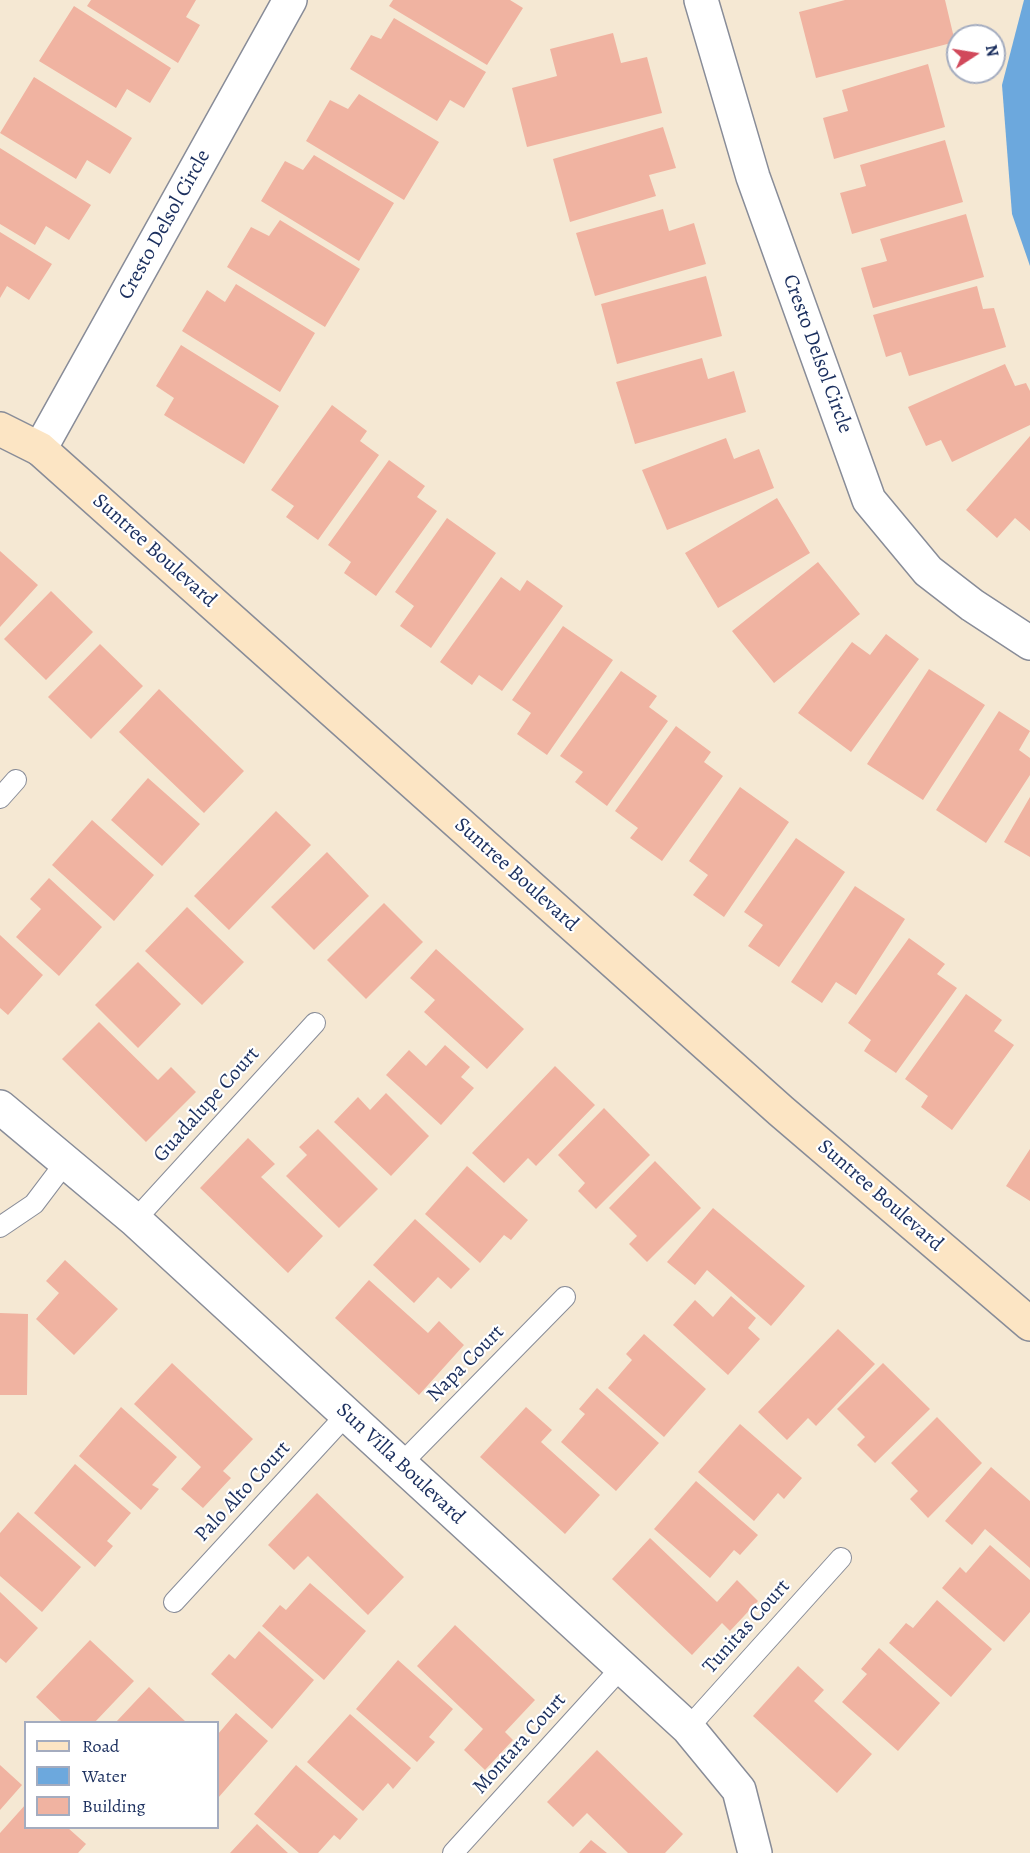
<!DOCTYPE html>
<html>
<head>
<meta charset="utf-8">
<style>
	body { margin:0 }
	#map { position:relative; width:1030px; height:1853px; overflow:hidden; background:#f5e8d3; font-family:Alegreya,serif }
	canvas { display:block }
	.legend { position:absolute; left:24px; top:1721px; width:195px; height:108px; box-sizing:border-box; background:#fff; border:2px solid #a4acbf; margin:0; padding:8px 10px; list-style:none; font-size:18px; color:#1b2f5e }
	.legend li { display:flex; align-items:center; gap:12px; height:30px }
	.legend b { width:30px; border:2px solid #a4acbf }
	.north { position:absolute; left:946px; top:24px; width:60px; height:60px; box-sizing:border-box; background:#fff; border:2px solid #a4acbf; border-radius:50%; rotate:78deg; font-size:16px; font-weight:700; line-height:24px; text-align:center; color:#1b2f5e }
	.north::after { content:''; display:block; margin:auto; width:21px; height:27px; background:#d1495b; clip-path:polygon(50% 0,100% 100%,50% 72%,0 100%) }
</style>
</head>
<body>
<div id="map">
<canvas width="1030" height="1853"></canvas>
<ul class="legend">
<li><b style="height:8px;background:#fce5c4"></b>Road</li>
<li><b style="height:16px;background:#6ca8dd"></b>Water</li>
<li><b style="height:16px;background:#f0b3a1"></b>Building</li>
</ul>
<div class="north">N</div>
</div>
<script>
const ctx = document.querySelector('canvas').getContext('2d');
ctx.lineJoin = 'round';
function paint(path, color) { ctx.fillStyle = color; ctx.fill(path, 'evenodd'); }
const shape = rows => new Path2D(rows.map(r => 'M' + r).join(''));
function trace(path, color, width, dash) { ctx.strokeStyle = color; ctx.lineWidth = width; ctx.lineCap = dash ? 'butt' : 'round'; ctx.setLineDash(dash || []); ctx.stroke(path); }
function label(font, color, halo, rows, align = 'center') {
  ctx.font = font + ' Alegreya,serif'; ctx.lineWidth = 4.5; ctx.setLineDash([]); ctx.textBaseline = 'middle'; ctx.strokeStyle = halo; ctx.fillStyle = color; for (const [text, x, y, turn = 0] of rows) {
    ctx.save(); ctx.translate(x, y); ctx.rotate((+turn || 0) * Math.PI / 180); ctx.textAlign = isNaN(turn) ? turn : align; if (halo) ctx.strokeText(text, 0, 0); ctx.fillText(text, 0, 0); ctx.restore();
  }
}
paint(shape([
	[1024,0,1030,0,1030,266,1012,214,1002,85]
]), '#6ca8dd');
paint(shape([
	[91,0,196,0,186,17,200,25,178,63,87,6],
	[393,0,510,0,523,8,487,65,389,6],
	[845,0,945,0,955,42,816,78,799,12],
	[74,6,171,68,150,103,127,89,116,108,39,61],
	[394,18,486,72,464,108,450,100,437,121,350,69,371,35,381,39],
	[613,33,621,63,647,57,662,113,527,147,512,88,557,76,550,49],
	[928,64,945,127,834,159,823,118,848,111,842,90],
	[34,77,132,138,110,174,87,160,76,179,0,133],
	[359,94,439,142,404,200,306,141,330,100,348,109],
	[663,127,676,168,649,175,656,196,570,222,553,159],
	[945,140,963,202,852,234,840,193,866,186,860,165],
	[0,148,91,205,69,240,46,226,35,245,0,224],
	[314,155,394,203,359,261,261,201,285,161,303,170],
	[663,209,669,231,694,223,706,264,595,296,576,233],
	[966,214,984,277,873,308,861,268,887,261,880,239],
	[280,220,360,269,325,327,227,267,251,227,269,236],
	[0,232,52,264,29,300,7,286,0,298],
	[706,276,722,336,617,364,601,304],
	[236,284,315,333,280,392,182,331,207,290,225,302],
	[977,286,983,309,994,308,1006,347,909,376,901,352,886,357,873,315],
	[181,345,279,406,244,464,164,415,174,398,156,386],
	[702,358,708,379,734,371,746,412,635,444,616,382],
	[1005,364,1015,386,1026,383,1030,391,1030,425,952,462,941,440,926,446,908,407],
	[332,405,367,431,360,441,379,455,318,540,286,517,294,506,271,490],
	[1030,436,1030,531,1015,518,997,538,966,510],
	[726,438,734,459,759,449,774,488,667,530,642,470],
	[389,460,425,486,417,497,437,511,376,596,344,573,351,562,328,545],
	[777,498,810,553,718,608,685,553],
	[447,518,496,553,431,648,400,626,414,606,395,592],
	[0,551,38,585,0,627],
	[818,562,860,614,774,683,732,631],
	[501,577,520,591,527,580,563,606,502,691,479,675,472,685,440,662],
	[51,591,93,632,46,680,4,639],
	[563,626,613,660,547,755,517,734,531,713,512,700],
	[886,634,919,659,851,752,798,713,852,642,870,655],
	[100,644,143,686,91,739,48,697],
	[929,669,985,705,923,800,867,764],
	[621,671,657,696,649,707,668,721,607,806,575,782,583,772,560,756],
	[159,689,244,771,204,813,119,732],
	[999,711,1030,731,1019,750,1030,758,1030,775,986,843,936,810],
	[676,726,711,752,704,762,723,776,662,861,630,838,638,828,615,811],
	[148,778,200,824,162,866,111,820],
	[740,787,789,822,724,917,693,895,708,875,689,861],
	[1030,797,1030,857,1004,842],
	[276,811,311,845,229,930,194,896],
	[92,820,154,875,114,921,52,865],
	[796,838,845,872,779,967,748,946,763,925,744,912],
	[327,852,369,896,314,950,271,907],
	[49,878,102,927,59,976,16,937,41,909,30,899],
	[855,886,905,919,856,995,836,982,822,1003,791,982],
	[384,903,423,942,366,999,327,960],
	[187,907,244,962,202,1005,145,951],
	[0,935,43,975,8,1015,0,1008],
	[909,938,945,964,937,974,957,988,896,1073,864,1051,871,1040,848,1023],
	[436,949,524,1029,487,1069,424,1012,435,1000,410,978],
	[138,962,181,1004,138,1048,95,1005],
	[966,994,1002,1020,994,1031,1014,1045,952,1130,921,1107,928,1096,905,1079],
	[99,1022,158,1080,171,1067,196,1092,146,1142,62,1059],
	[445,1045,470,1067,461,1077,474,1088,441,1125,386,1075,409,1050,426,1066],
	[555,1066,595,1105,536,1166,528,1158,504,1183,472,1153],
	[386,1093,429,1136,391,1176,334,1122,358,1097,370,1110],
	[604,1108,650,1155,596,1209,578,1191,585,1183,558,1155],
	[318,1129,378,1189,339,1228,286,1176,307,1155,299,1147],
	[248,1138,275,1164,261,1177,323,1236,288,1273,200,1188],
	[1030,1149,1030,1201,1006,1186],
	[655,1161,701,1208,647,1262,629,1244,637,1236,609,1208],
	[467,1166,528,1220,511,1240,504,1235,480,1263,425,1214],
	[713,1208,805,1286,771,1326,707,1270,695,1285,667,1262],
	[415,1219,470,1269,451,1289,438,1277,414,1303,373,1265],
	[65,1260,118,1309,74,1355,36,1319,59,1293,46,1281],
	[369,1280,428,1333,439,1321,464,1345,419,1395,335,1318],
	[731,1296,756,1318,748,1328,760,1339,728,1375,673,1325,695,1300,713,1317],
	[0,1313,28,1314,27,1395,0,1395],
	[838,1329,875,1364,816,1426,808,1418,787,1440,758,1412],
	[644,1334,706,1389,664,1437,608,1388,632,1360,626,1354],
	[172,1363,253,1439,223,1471,231,1478,203,1508,181,1489,201,1467,134,1404],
	[883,1363,930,1409,875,1463,857,1445,865,1437,837,1409],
	[597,1388,659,1443,616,1491,561,1442,585,1414,579,1409],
	[121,1407,177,1457,152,1485,159,1489,141,1510,79,1456],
	[526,1407,552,1430,541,1442,600,1495,565,1534,480,1457],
	[937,1417,982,1463,928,1518,910,1499,918,1491,891,1463],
	[740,1424,802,1478,784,1499,778,1493,754,1521,698,1472],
	[75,1464,131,1513,107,1541,113,1546,95,1567,34,1513],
	[991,1467,1030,1501,1030,1568,985,1529,972,1545,945,1521],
	[696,1481,758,1535,740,1555,734,1550,710,1578,654,1529],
	[317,1493,404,1577,368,1615,308,1556,294,1570,268,1545],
	[18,1512,81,1567,42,1612,0,1576,0,1533],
	[650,1538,717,1602,737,1580,758,1601,730,1631,722,1623,692,1655,612,1579],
	[990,1545,1030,1580,1030,1612,1004,1642,942,1588,960,1567,966,1573],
	[310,1583,366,1631,324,1680,262,1626,280,1605,286,1610],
	[0,1592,38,1628,6,1663,0,1658],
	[937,1600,992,1649,951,1697,889,1643,906,1623,913,1628],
	[455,1625,535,1700,505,1732,513,1740,485,1770,464,1750,483,1729,417,1666],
	[259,1631,314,1680,272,1729,211,1674,229,1654,235,1659],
	[90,1640,134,1681,95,1722,62,1722,36,1697],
	[879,1648,940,1703,898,1751,842,1702,867,1674,861,1669],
	[398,1660,453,1709,429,1737,435,1742,417,1762,356,1709],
	[798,1666,824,1690,814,1701,872,1754,837,1793,753,1716],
	[149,1687,186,1722,116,1722],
	[236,1713,268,1741,218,1798,218,1734],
	[350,1714,411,1768,393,1789,388,1783,363,1811,307,1762],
	[597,1750,683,1834,665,1853,628,1853,587,1813,573,1827,547,1802],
	[0,1765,22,1785,0,1810],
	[296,1765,358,1819,340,1840,334,1835,318,1853,299,1853,254,1814],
	[26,1804,26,1828,68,1828,86,1844,78,1853,0,1853,0,1833],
	[257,1824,288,1853,230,1853],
	[591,1840,607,1853,579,1853]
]), '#f0b3a1');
const lane = shape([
	[0,798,16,780],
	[135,1220,315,1023],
	[0,1227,34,1204,65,1163],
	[401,1464,565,1297],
	[174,1602,347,1414],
	[688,1728,841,1558],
	[453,1853,622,1667]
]);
const street = shape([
	[701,0,753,177,869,500,928,571,972,605,1030,643],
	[40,449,290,0],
	[0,1107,135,1220,688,1728,739,1790,755,1853]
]);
const secondary = shape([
	[0,429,40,449,781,1111,1030,1324]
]);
trace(lane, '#888c98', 22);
trace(street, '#888c98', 36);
trace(secondary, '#888c98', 36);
trace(lane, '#fff', 20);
trace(street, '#fff', 33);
trace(secondary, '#fce5c4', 33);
label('21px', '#1b2f5e', '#fff', [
	["Cresto Delsol Circle",165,225,-61],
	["Cresto Delsol Circle",817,354,70],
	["Suntree Boulevard",154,551,42],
	["Suntree Boulevard",516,875,42],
	["Guadalupe Court",207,1105,-48],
	["Suntree Boulevard",880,1196,41],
	["Napa Court",466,1364,-45],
	["Sun Villa Boulevard",400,1464,43],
	["Palo Alto Court",243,1492,-47],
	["Tunitas Court",747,1627,-48],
	["Montara Court",520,1744,-48]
]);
</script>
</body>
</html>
